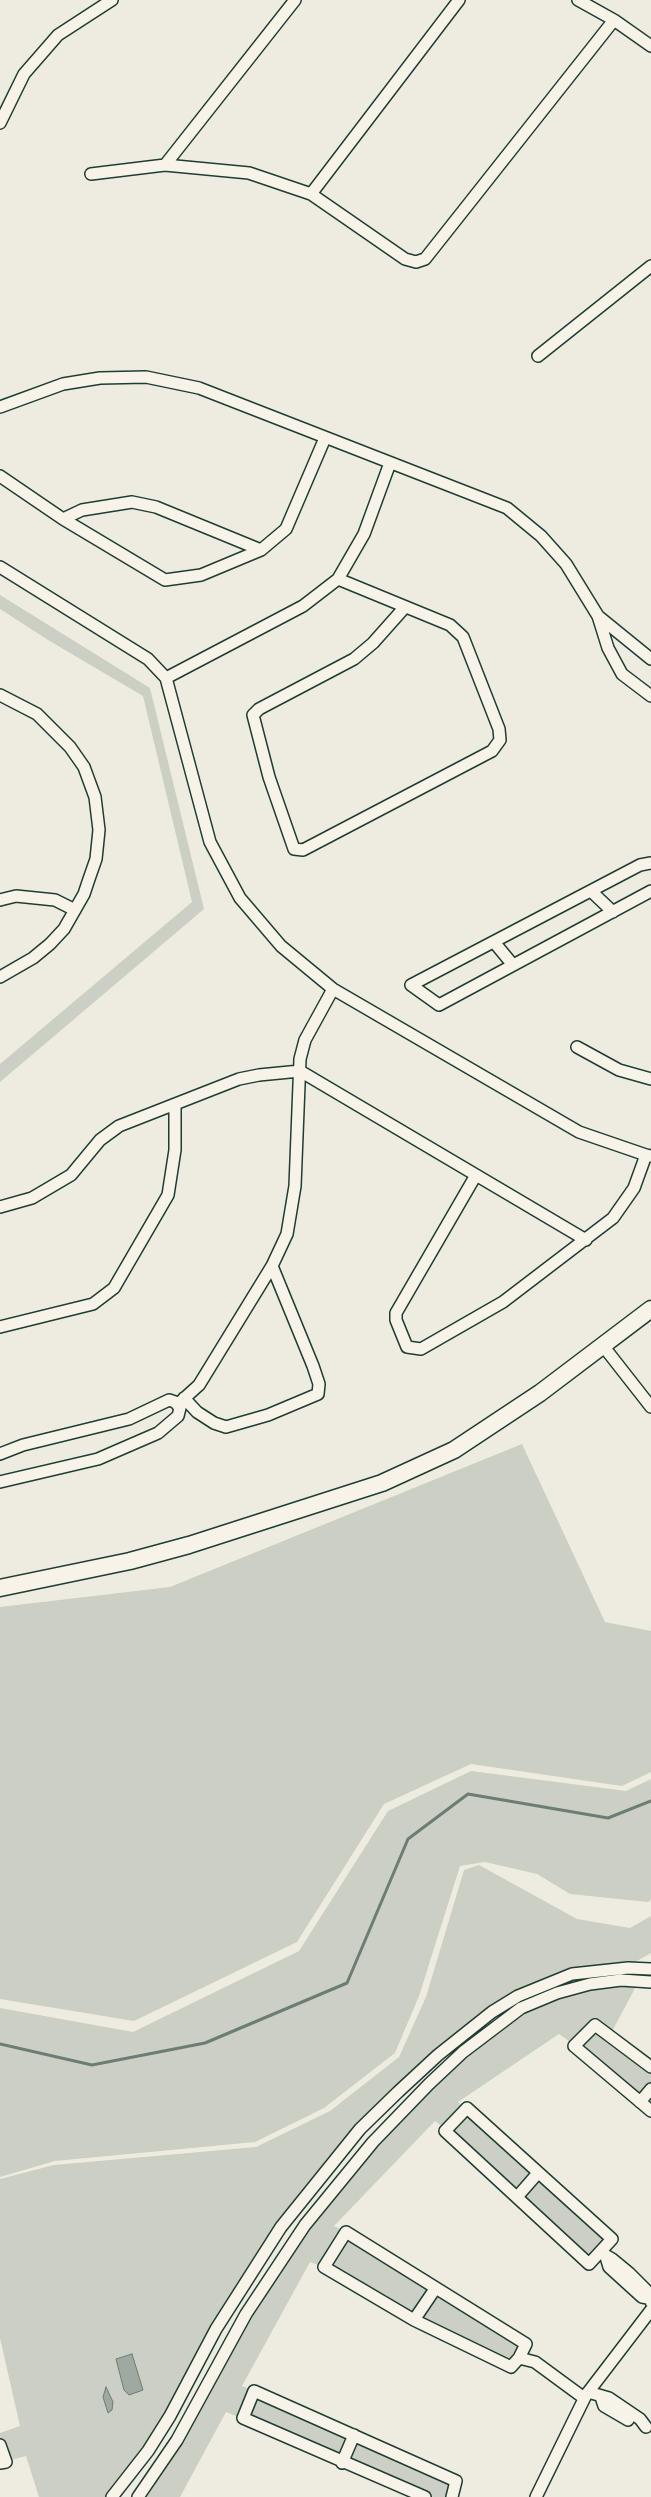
<!DOCTYPE html>
<html>
<head>
<meta charset="utf-8">
<style>
	body { margin:0 }
	canvas { display:block; background:#eeece1 }
</style>
</head>
<body>
<canvas width="651" height="2497"></canvas>
<script>
const ctx = document.querySelector('canvas').getContext('2d');
ctx.lineJoin = 'round';
function paint(path, color) { ctx.fillStyle = color; ctx.fill(path, 'evenodd'); }
const shape = rows => new Path2D(rows.map(r => 'M' + r).join(''));
function trace(path, color, width, dash) { ctx.strokeStyle = color; ctx.lineWidth = width; ctx.lineCap = dash ? 'butt' : 'round'; ctx.setLineDash(dash || []); ctx.stroke(path); }
paint(shape([
	[0,595,150,688,204,909,0,1082,0,1064,192,902,143,696,48,640,0,609],
	[522,1444,605,1622,651,1631,651,1772,622,1786,471,1764,384,1804,297,1942,134,2021,0,1999,0,1607,170,1587],
	[471,1771,626,1791,651,1779,651,1899,648,1902,570,1894,537,1874,485,1862,460,1866,419,1996,395,2053,324,2108,255,2142,55,2161,0,2177,0,2008,133,2032,299,1951,388,1811],
	[479,1865,577,1919,630,1928,651,1916,651,1953,628,1966,602,1967,517,1994,398,2091,280,2226,169,2416,111,2497,39,2497,26,2456,7,2461,0,2439,0,2433,20,2426,0,2338,0,2179,54,2165,256,2147,330,2111,399,2057,426,1997,464,1870],
	[639,1981,610,2035,595,2023,573,2044,559,2034,458,2102,465,2108,445,2129,435,2121,334,2226,345,2231,323,2267,310,2262,242,2386,252,2390,241,2418,226,2412,180,2497,141,2497,248,2315,307,2226,351,2173,430,2087,507,2022,538,2004,591,1988],
	[596,2028,651,2070,651,2086,640,2099,578,2045],
	[467,2112,535,2173,517,2193,450,2130],
	[539,2178,608,2239,589,2260,523,2196],
	[348,2238,430,2289,412,2313,331,2266],
	[436,2295,518,2346,508,2361,422,2319],
	[256,2396,347,2436,340,2457,248,2416],
	[356,2441,451,2482,447,2497,433,2497,348,2461]
]), '#cccfc4');
const water = shape([
	[132,2354,143,2390,129,2395,124,2390,116,2359,132,2354],
	[106,2387,113,2402,112,2410,108,2413,103,2397,106,2387]
]);
paint(water, '#9fa99f');
trace(water, '#6c7e74', 1);
trace(shape([
	[0,2044,92,2065,205,2043,347,1983,408,1839,468,1794,608,1818,651,1801]
]), '#6c7e74', 3);
const street = shape([
	[295,0,165,165,249,173,311,194,405,259,416,262,425,259,614,20],
	[578,0,614,20,651,46],
	[0,123,24,74,58,35,112,0],
	[91,174,165,165],
	[311,194,459,0],
	[538,356,651,266],
	[0,407,63,384,100,378,146,377,199,388,507,508,541,536,566,564,598,616,608,648,622,674,651,696],
	[0,476,63,519,165,580,201,575,261,550,286,529,325,438],
	[63,519,82,510,132,502,156,507,261,550],
	[0,567,148,659,166,678,210,842,240,898,281,946,333,989,579,1132,646,1155],
	[338,579,450,625,463,637,499,729,500,740,492,751,303,850,294,849,269,777,253,715,259,709,354,659,373,643,405,607],
	[598,616,651,659],
	[166,678,303,606,338,579,364,534,390,463],
	[0,695,37,714,70,747,84,767,95,797,99,830,96,859,89,879,84,894,64,929,50,944,33,958,0,977],
	[651,863,640,865,411,985,439,1005,651,891],
	[592,892,613,912],
	[0,900,16,896,55,900,75,910],
	[494,942,513,965],
	[577,1047,619,1070,651,1079],
	[476,1175,586,1240],
	[0,1207,32,1198,71,1175,100,1140,119,1126,239,1079,259,1075,300,1071,476,1175,396,1313,396,1320,407,1347,421,1349,503,1302,613,1218,634,1188,646,1155,651,1156],
	[0,1327,93,1304,114,1288,168,1195,175,1150,175,1105],
	[604,1347,651,1407],
	[184,1398,197,1412,214,1423,226,1427,268,1415,318,1394,319,1384,313,1366,272,1266],
	[178,1404,199,1385,272,1266,287,1234,295,1186,300,1059,305,1040,333,989],
	[0,1454,23,1445,129,1419,169,1400,175,1402,180,1408,178,1416,158,1433,98,1459,0,1482],
	[651,2067,595,2025,574,2046,651,2111],
	[640,2102,651,2089],
	[467,2108,612,2239,589,2264,445,2131,467,2108],
	[517,2197,538,2173],
	[346,2232,526,2344,519,2358,511,2367,414,2320,324,2267,346,2232],
	[600,2252,612,2259,629,2273,646,2290,651,2302],
	[606,2257,609,2267,642,2297,648,2298],
	[414,2320,435,2289],
	[519,2358,535,2362,584,2398],
	[588,2392,609,2398,640,2419,646,2427],
	[601,2397,604,2406,628,2420],
	[0,2445,6,2462,0,2463],
	[342,2463,354,2435],
	[112,2497,148,2451,170,2416,216,2329,281,2227,360,2129,398,2092,438,2055,492,2012,518,1996,572,1974,628,1968,651,1969],
	[138,2497,177,2440,246,2314,305,2225,373,2142,429,2084,463,2052,521,2008,557,1993,590,1984,621,1980,651,1982],
	[425,2497,243,2418,254,2391,456,2481,452,2497],
	[536,2497,586,2395,651,2310]
]);
const secondary = shape([
	[0,1588,130,1561,189,1545,382,1483,454,1450,540,1393,651,1309]
]);
trace(street, '#1f3d34', 14);
trace(secondary, '#1f3d34', 19);
trace(street, '#f7f3e8', 11);
trace(secondary, '#f7f3e8', 16);
</script>
</body>
</html>
